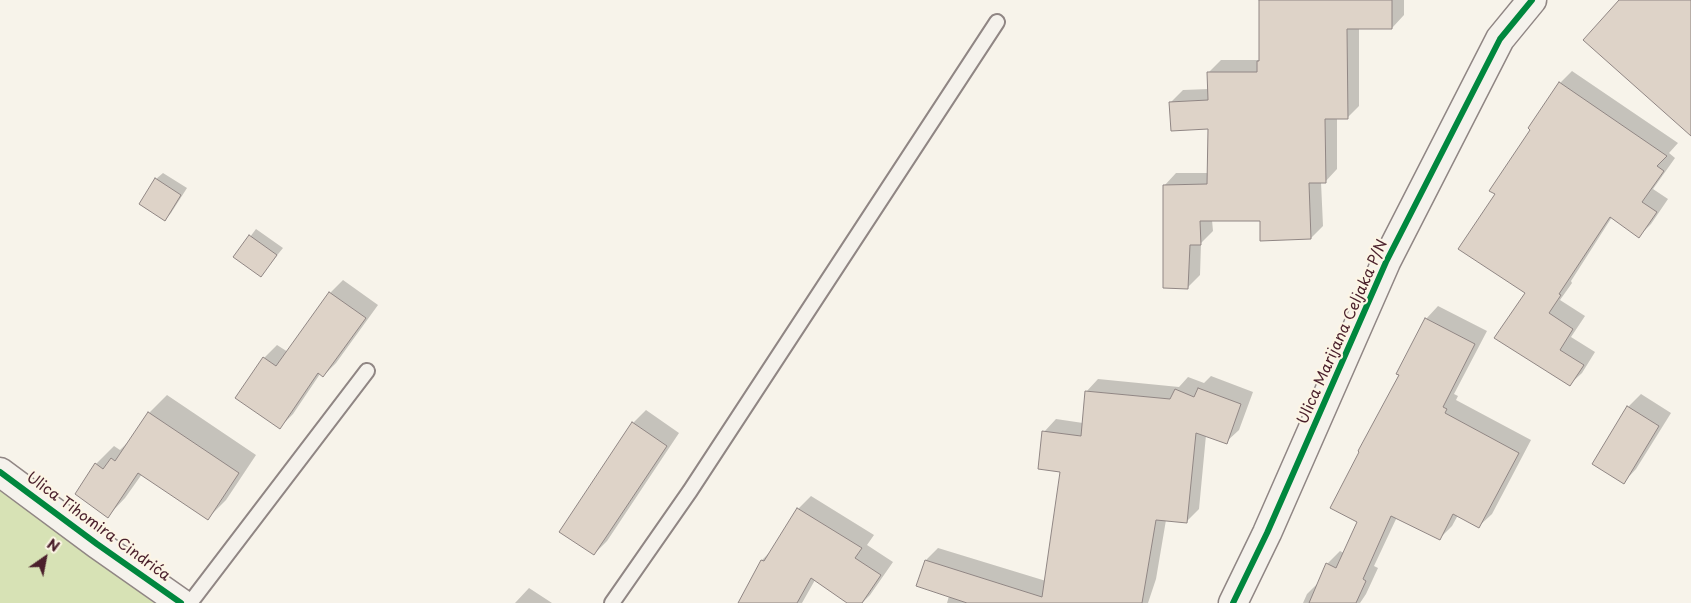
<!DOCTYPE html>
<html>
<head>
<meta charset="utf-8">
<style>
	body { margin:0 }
	#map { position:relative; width:1691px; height:603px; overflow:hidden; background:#f7f3ea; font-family:"Playpen Sans",sans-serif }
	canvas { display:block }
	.north { position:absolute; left:20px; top:533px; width:50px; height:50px; -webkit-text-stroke:4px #fcf5e5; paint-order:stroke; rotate:33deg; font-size:14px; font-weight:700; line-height:20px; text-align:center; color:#4a1f2b }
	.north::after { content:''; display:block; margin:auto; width:18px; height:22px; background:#4a1f2b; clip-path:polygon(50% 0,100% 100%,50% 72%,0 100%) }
</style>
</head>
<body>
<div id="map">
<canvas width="1691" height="603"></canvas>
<div class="north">N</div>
</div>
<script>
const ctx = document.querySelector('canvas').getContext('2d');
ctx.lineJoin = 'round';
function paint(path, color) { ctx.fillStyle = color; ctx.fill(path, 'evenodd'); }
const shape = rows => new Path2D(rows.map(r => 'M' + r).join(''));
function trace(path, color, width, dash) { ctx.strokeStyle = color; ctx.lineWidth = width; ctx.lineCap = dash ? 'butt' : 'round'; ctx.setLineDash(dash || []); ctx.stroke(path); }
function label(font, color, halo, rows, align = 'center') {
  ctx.font = font + ' "Playpen Sans",sans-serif'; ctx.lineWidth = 4.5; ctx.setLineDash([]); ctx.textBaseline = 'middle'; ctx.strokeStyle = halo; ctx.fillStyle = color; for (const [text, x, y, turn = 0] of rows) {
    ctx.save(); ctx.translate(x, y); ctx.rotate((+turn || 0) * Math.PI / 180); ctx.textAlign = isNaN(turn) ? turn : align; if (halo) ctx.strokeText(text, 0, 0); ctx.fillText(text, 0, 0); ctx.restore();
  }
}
paint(shape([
	[0,485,154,603,0,603]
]), '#d7e2b5');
paint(shape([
	[1260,0,1404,0,1404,15,1392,28,1359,27,1359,106,1347,118,1337,118,1337,169,1325,182,1321,182,1323,226,1311,238,1261,220,1212,220,1213,231,1201,243,1200,275,1187,288,1164,186,1176,173,1209,173,1209,128,1171,102,1183,90,1209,89,1209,72,1221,60,1260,60],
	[1572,71,1678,143,1669,153,1675,158,1653,189,1668,199,1651,224,1639,236,1612,217,1571,281,1572,283,1560,300,1585,316,1571,337,1595,352,1582,373,1569,385,1527,292,1496,194,1560,83],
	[163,173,187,188,171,213,165,220,156,179],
	[256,229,283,248,261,275,235,257],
	[343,280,378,305,336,363,323,376,320,374,293,414,280,427,264,358,277,345,288,352,330,293],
	[1438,306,1487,331,1454,394,1458,396,1456,400,1531,440,1492,514,1479,526,1458,515,1452,526,1440,538,1397,517,1374,566,1378,568,1366,594,1360,603,1303,603,1307,594,1319,582,1327,564,1340,551,1344,553,1359,521,1401,375,1426,319],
	[1211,376,1253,392,1239,430,1226,442,1206,435,1199,509,1186,522,1166,520,1156,579,1148,603,947,603,949,596,918,586,926,560,938,548,1046,581,1062,471,1044,432,1056,419,1083,423,1086,392,1098,379,1179,387,1188,377,1204,383],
	[1641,394,1671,413,1636,469,1624,482,1628,407],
	[167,395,256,455,226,500,208,518,142,474,125,498,108,516,96,464,114,446,120,450,129,441,149,413],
	[646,410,679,433,607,541,594,554,633,423],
	[811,496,874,535,867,545,893,562,870,595,862,603,850,603,815,580,802,603,746,603,762,560,773,549,798,509],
	[529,588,552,603,515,603]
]), '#0003');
const building = shape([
	[1259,0,1392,0,1392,29,1347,29,1348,119,1325,119,1326,183,1309,183,1311,239,1260,241,1260,221,1200,221,1201,245,1190,245,1188,289,1163,288,1163,185,1207,184,1208,129,1171,131,1169,102,1208,100,1207,72,1257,72,1257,61,1259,61,1259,0],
	[1619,0,1691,0,1691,136,1583,40,1619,0],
	[1559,82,1667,156,1657,166,1664,171,1642,202,1657,212,1639,238,1610,217,1559,294,1561,295,1549,313,1573,329,1560,350,1584,365,1570,386,1494,338,1525,293,1458,249,1495,194,1489,191,1530,130,1528,128,1559,82],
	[155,178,181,195,165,221,139,204,155,178],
	[249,235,277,255,261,277,233,257,249,235],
	[329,292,366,318,323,377,318,373,280,429,235,398,263,357,276,366,329,292],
	[1425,318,1475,344,1443,407,1447,409,1445,413,1519,453,1479,528,1453,514,1440,540,1391,516,1363,579,1366,581,1356,603,1309,603,1326,563,1336,568,1357,522,1330,508,1359,452,1358,451,1399,375,1396,374,1425,318],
	[1198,388,1241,404,1227,444,1196,433,1187,523,1156,520,1142,603,967,603,916,586,925,560,1042,597,1060,472,1038,469,1042,431,1081,436,1085,391,1170,399,1175,389,1194,397,1198,388],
	[1627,406,1659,426,1624,484,1592,464,1627,406],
	[148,412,239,473,208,520,138,473,108,518,75,494,95,463,103,469,111,458,115,461,148,412],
	[632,422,667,446,594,555,559,532,632,422],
	[797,508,862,548,855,558,881,575,862,603,847,603,811,578,797,603,738,603,761,560,764,561,797,508]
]);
paint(building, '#ded3c8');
trace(building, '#908684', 1);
const service = shape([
	[190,603,367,371],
	[612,603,690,491,997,22]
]);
const minor = shape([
	[0,472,97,544,181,603]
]);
const secondary = shape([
	[1233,603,1267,533,1386,262,1500,39,1532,0]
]);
trace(service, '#908684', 18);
trace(minor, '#908684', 31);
trace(secondary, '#908684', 31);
trace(service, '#f5f2ec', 14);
trace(minor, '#f5f2ec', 28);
trace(secondary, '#f5f2ec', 28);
trace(shape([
	[0,472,97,544,181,603],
	[1233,603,1267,533,1386,262,1500,39,1532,0]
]), '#00873e', 6);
label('15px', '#4a1f2b', '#fcf5e5', [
	["Ulica Marijana Celjaka P/N",1343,332,-66],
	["Ulica Tihomira Cindrića",98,527,36]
]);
</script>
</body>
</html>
